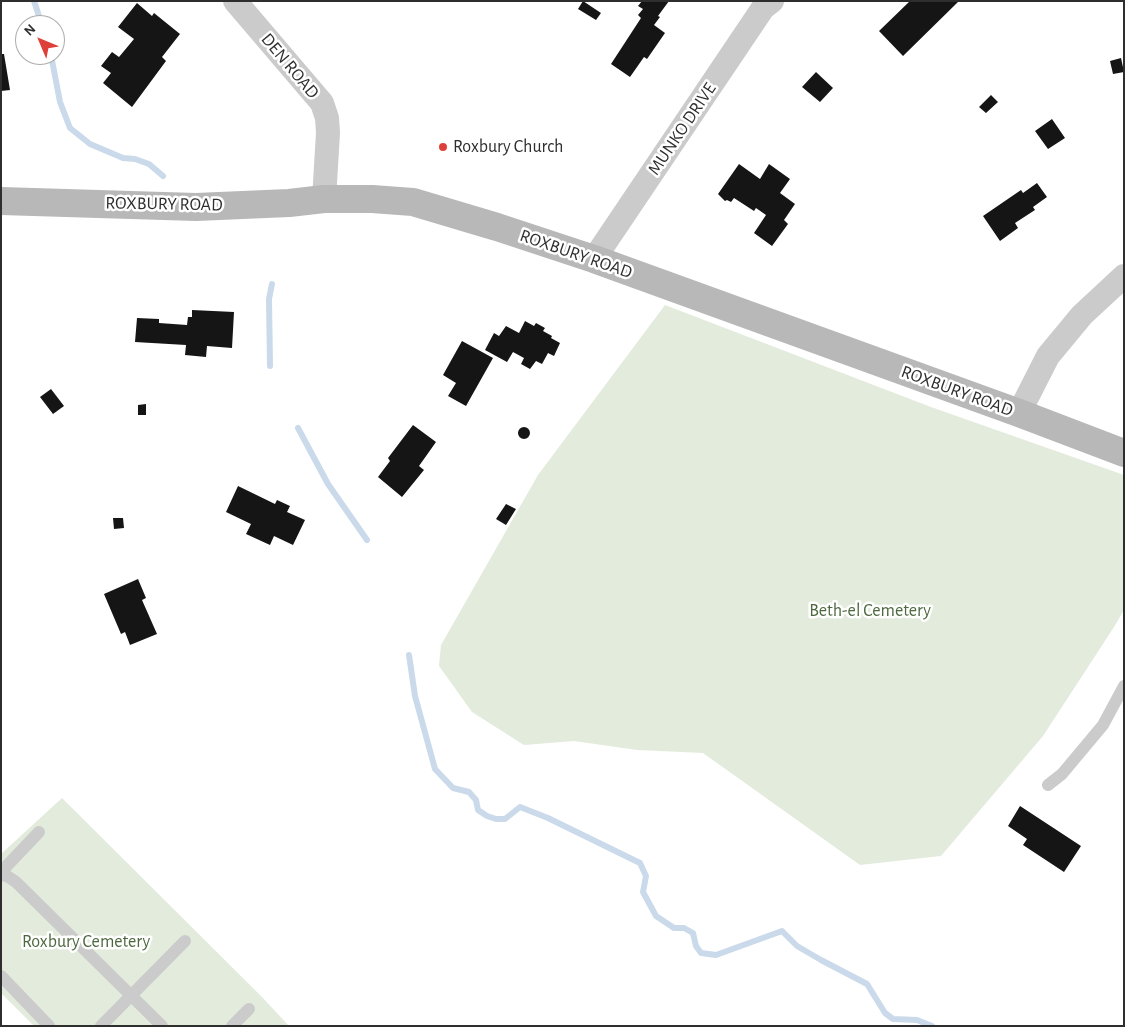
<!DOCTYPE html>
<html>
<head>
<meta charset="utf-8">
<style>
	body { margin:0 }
	#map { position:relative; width:1125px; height:1027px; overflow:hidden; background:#fff; font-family:"Alegreya Sans",sans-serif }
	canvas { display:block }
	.frame { position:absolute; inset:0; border:2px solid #2e2e2e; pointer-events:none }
	.north { position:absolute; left:15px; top:15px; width:50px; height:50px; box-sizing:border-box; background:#fff; border:1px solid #ababab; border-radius:50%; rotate:315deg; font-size:14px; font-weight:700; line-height:20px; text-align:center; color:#2e2e2e }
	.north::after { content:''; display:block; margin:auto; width:18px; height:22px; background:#dd4039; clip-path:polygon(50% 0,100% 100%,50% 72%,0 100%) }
</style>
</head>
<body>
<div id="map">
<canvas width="1125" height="1027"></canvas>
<div class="frame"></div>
<div class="north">N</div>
</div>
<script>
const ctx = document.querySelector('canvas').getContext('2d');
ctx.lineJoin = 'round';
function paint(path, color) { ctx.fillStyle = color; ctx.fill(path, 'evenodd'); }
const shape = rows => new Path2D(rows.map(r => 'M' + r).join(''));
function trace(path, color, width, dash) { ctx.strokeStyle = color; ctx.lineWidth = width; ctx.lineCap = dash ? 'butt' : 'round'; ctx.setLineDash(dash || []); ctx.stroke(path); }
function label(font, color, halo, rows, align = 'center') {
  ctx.font = font + ' "Alegreya Sans",sans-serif'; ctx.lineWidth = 5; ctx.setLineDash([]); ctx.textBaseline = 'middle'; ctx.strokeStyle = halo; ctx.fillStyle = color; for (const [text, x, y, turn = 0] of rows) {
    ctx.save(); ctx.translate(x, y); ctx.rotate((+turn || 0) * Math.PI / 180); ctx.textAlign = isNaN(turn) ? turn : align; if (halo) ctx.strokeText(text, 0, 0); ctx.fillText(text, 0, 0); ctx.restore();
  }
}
paint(shape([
	[665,305,931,407,1124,475,1124,610,1114,627,1043,736,941,856,860,865,703,753,637,750,574,741,524,745,472,712,439,666,441,645,538,475],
	[62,798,262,997,289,1026,34,1026,1,993,1,854]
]), '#e3ebdd');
trace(shape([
	[34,1,42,25],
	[51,55,60,102,70,128,90,144,123,158,135,159,149,164,163,176],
	[270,366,269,299,272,284],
	[298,428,328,484,367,540],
	[409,655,415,696,435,769,453,788,469,792,476,800,478,810,487,816,496,819,505,819,520,807,548,818,640,863,646,876,643,892,656,916,674,928,684,928,693,933,696,946,701,953,716,955,782,931,797,946,821,960,867,984,885,1013,893,1019,917,1020,932,1026]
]), '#cadaea', 6);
paint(shape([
	[583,1,601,13,596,20,578,9],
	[642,1,669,1,658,16,660,17,654,25,665,33,647,59,644,57,630,77,611,64,641,18,638,15,643,9,638,6],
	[910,1,959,1,903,56,879,31],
	[137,3,152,16,154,13,180,34,162,57,166,61,132,107,103,83,111,73,101,66,112,52,119,57,134,39,118,27],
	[1,54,4,54,10,90,1,91],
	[1121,58,1124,72,1113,74,1110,61],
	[816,72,833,88,820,102,802,87],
	[991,95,998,102,986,113,979,107],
	[1052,119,1065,138,1048,149,1035,131],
	[739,164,760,179,769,164,790,179,780,193,795,204,784,220,788,224,772,246,754,233,766,215,756,208,754,211,734,198,731,202,727,200,725,201,718,194],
	[1037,183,1047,197,1033,207,1035,210,1015,223,1018,228,1000,241,983,216,1021,190,1023,193],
	[192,310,234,312,232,348,207,346,206,357,185,355,186,345,135,342,137,318,159,319,159,323,187,325,188,317,192,317],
	[525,321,534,326,536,323,545,328,543,331,552,336,551,338,560,343,554,356,548,353,542,364,536,361,530,369,521,364,524,358,513,352,507,362,485,350,494,333,499,336,506,326,519,333],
	[462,341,493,358,466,406,448,396,456,383,443,375],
	[51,389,64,406,53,414,40,397],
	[146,404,146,415,138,415,138,405],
	[413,425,436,442,419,466,424,470,402,497,378,477,390,461,388,458],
	'518 433a6 6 0 1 1 12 0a6 6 0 1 1-12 0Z',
	[238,486,275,504,277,500,290,506,287,512,305,520,293,545,274,536,270,545,246,534,251,524,226,512],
	[506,504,516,509,506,525,496,519],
	[113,518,123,518,124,528,114,529],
	[138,579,146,598,142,600,157,634,130,645,125,632,121,634,104,594],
	[1020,806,1081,846,1064,872,1023,845,1027,839,1008,826]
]), '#151515');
trace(shape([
	[1048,785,1062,774,1103,725,1124,686],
	[1,872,39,832],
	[1,875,7,876,16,882,162,1026],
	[1,976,49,1026],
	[101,1026,185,941],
	[232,1026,249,1009]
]), '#cbcbcb', 12);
trace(shape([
	[235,1,322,103,327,118,328,133,324,199],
	[594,259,763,8,772,1],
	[1019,413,1048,356,1082,315,1124,276]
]), '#cbcbcb', 24);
trace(shape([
	[1,201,196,207,289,203,324,199,372,199,413,202,497,227,594,259,1019,413,1124,453]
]), '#b8b8b8', 28);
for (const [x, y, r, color] of [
	[443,147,5,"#dd4039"]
]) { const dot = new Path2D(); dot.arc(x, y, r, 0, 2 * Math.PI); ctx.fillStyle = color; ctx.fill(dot); trace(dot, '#fff', 2); }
label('18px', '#2e2e2e', '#fff', [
	["DEN ROAD",290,66,50],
	["MUNKO DRIVE",682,129,-56],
	["ROXBURY ROAD",164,204,1],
	["ROXBURY ROAD",576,254,19],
	["ROXBURY ROAD",957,391,20]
]);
label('18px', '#2e2e2e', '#fff', [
	["Roxbury Church",453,147]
], 'left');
label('18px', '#4d683e', '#fff', [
	["Beth-el Cemetery",870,611],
	["Roxbury Cemetery",86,942]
]);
</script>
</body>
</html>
